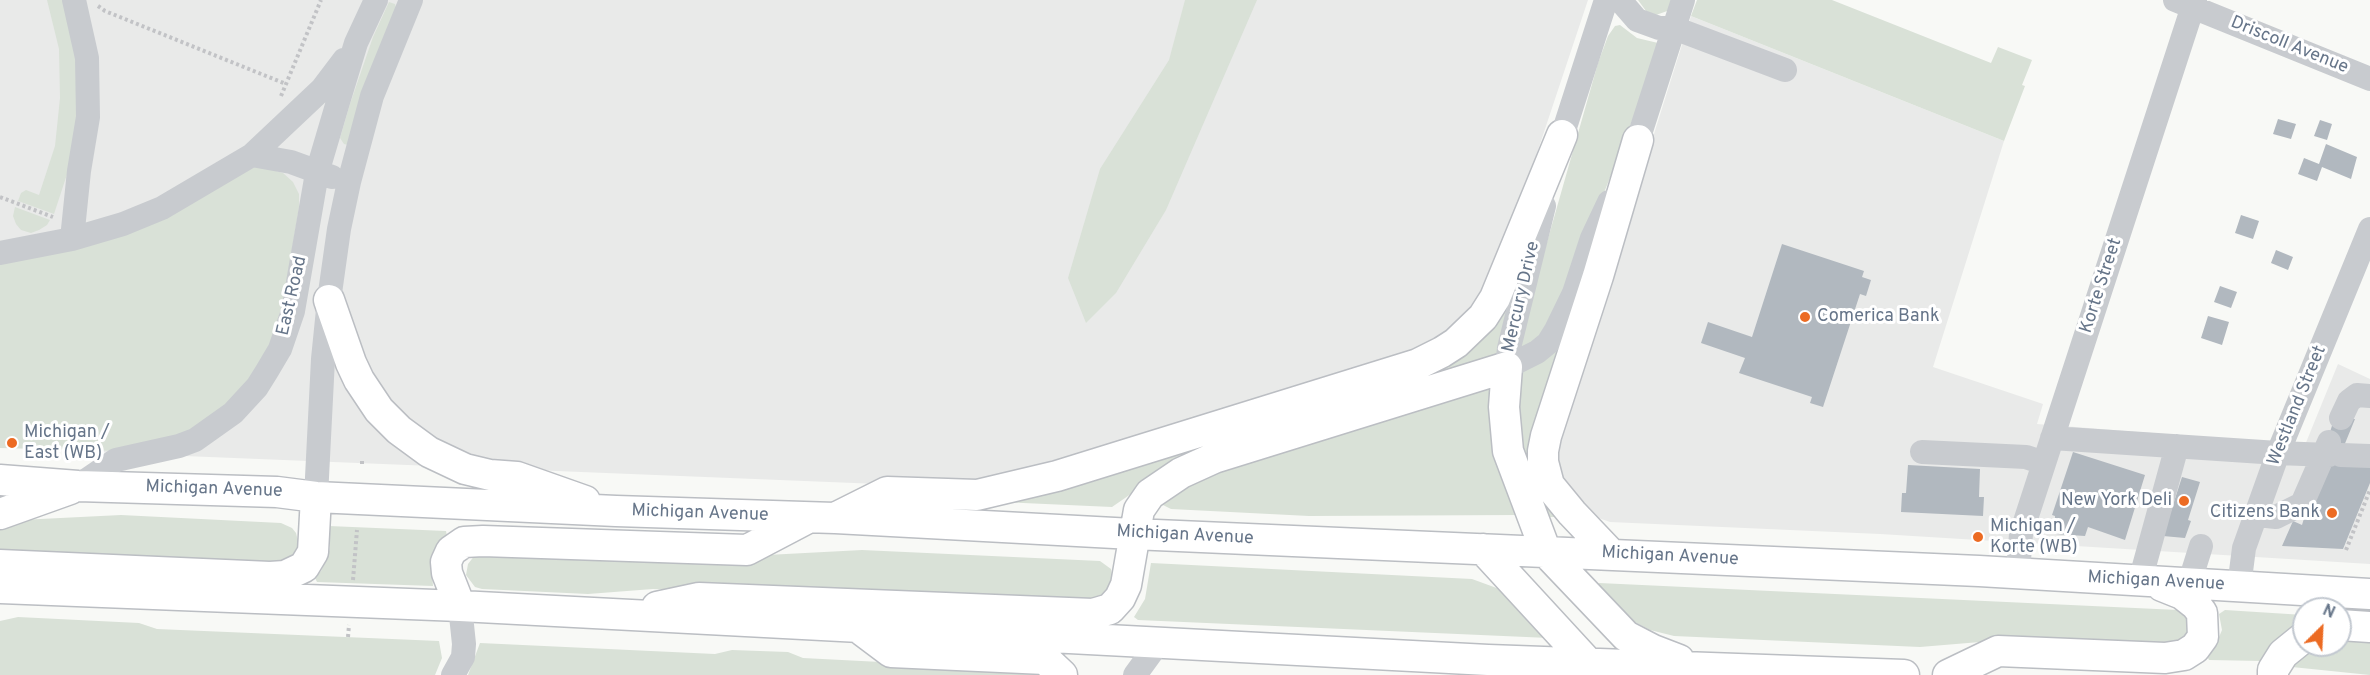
<!DOCTYPE html>
<html>
<head>
<meta charset="utf-8">
<style>
	body { margin:0 }
	#map { position:relative; width:2370px; height:675px; overflow:hidden; background:#f8f9f6; font-family:Overpass,sans-serif }
	canvas { display:block }
	.north { position:absolute; left:2292px; top:597px; width:60px; height:60px; box-sizing:border-box; background:#fff; border:2px solid #c2c8d0; border-radius:50%; rotate:24deg; font-size:16px; font-weight:700; line-height:24px; text-align:center; color:#667589 }
	.north::after { content:''; display:block; margin:auto; width:21px; height:27px; background:#ec6b23; clip-path:polygon(50% 0,100% 100%,50% 72%,0 100%) }
</style>
</head>
<body>
<div id="map">
<canvas width="2370" height="675"></canvas>
<div class="north">N</div>
</div>
<script>
const ctx = document.querySelector('canvas').getContext('2d');
ctx.lineJoin = 'round';
function paint(path, color) { ctx.fillStyle = color; ctx.fill(path, 'evenodd'); }
const shape = rows => new Path2D(rows.map(r => 'M' + r).join(''));
function trace(path, color, width, dash) { ctx.strokeStyle = color; ctx.lineWidth = width; ctx.lineCap = dash ? 'butt' : 'round'; ctx.setLineDash(dash || []); ctx.stroke(path); }
function label(font, color, halo, rows, align = 'center') {
  ctx.font = font + ' Overpass,sans-serif'; ctx.lineWidth = 6; ctx.setLineDash([]); ctx.textBaseline = 'middle'; ctx.strokeStyle = halo; ctx.fillStyle = color; for (const [text, x, y, turn = 0] of rows) {
    ctx.save(); ctx.translate(x, y); ctx.rotate((+turn || 0) * Math.PI / 180); ctx.textAlign = isNaN(turn) ? turn : align; if (halo) ctx.strokeText(text, 0, 0); ctx.fillText(text, 0, 0); ctx.restore();
  }
}
paint(shape([
	[0,0,1588,0,1494,282,1455,334,1421,349,978,488,110,453,0,443],
	[1691,16,2004,141,1933,367,2043,404,2037,424,2305,445,2338,364,2370,379,2370,564,1880,534,1610,522,1593,516,1559,478,1556,446]
]), '#e9eae9');
paint(shape([
	[47,0,64,0,74,36,79,103,73,156,54,214,18,201,21,193,26,190,39,195,55,146,60,98,59,49],
	[1185,0,1257,0,1166,210,1116,293,1086,323,1068,278,1100,169,1169,60],
	[1638,0,1678,0,1670,10,1656,15,1646,11],
	[1697,0,1832,0,1991,63,1998,47,2032,60,2022,85,2025,86,2004,141,1691,16],
	[389,2,395,4,396,8,348,145,344,144,340,138,350,104,373,37],
	[1620,25,1637,38,1658,43,1641,98,1554,321,1523,351,1518,344,1598,63,1608,36,1615,26],
	[258,166,283,173,293,182,299,194,299,207,284,298,272,339,254,374,226,405,198,427,161,443,120,451,0,448,0,261],
	[15,207,50,220,47,225,39,230,31,233,21,230,16,224,13,216],
	[1509,288,1503,353,1154,478,1112,507,1001,502,1407,374],
	[1566,328,1541,424,1560,517,1546,517,1520,463,1516,370],
	[1494,376,1518,515,1309,516,1171,509,1163,505,1162,502,1185,481],
	[121,515,281,523,292,528,296,533,299,545,296,552,283,563,0,558,0,521],
	[329,526,446,531,447,536,440,543,432,571,433,586,317,582,315,578,321,571,328,556,330,547],
	[862,550,1100,561,1111,569,1113,580,1106,595,1066,608,653,589,588,594,482,589,475,587,466,575,468,564,475,555,767,555],
	[1151,563,1472,579,1502,590,1549,638,1138,620,1134,617,1145,599],
	[1599,583,2178,610,2187,615,2192,626,2184,645,1992,641,1920,647,1674,636,1650,630,1631,620,1598,585],
	[2225,610,2304,615,2304,622,2294,628,2262,661,2209,660,2208,658,2214,649,2222,630,2219,614],
	[18,617,139,623,157,629,439,641,442,658,435,675,0,675,0,621],
	[2370,631,2370,675,2292,667,2297,657,2312,645,2340,645,2340,633],
	[480,643,715,654,732,650,788,652,803,658,1036,670,1039,675,468,675]
]), '#d9e1d7');
paint(shape([
	[2278,119,2296,124,2291,139,2273,134],
	[2320,120,2332,124,2327,140,2314,136],
	[2326,144,2357,157,2351,179,2322,167,2317,181,2298,174,2304,158,2319,164],
	[2241,215,2259,221,2253,239,2235,233],
	[1782,244,1864,271,1862,277,1871,280,1866,296,1860,294,1823,407,1810,403,1812,397,1739,373,1745,358,1701,343,1708,322,1752,337],
	[2276,250,2293,257,2288,270,2271,263],
	[2220,286,2237,292,2231,308,2214,302],
	[2208,316,2229,322,2222,345,2201,338],
	[2334,419,2355,419,2337,463,2370,466,2370,483,2343,549,2282,546,2293,521,2302,525],
	[2073,452,2145,475,2125,540,2088,527,2085,536,2055,534,2055,516,2052,515],
	[1908,465,1980,469,1979,497,1984,497,1983,516,1901,512,1902,493,1906,493],
	[2182,477,2200,482,2188,520,2191,521,2185,538,2163,536]
]), '#b1b8bf');
const major = shape([
	[329,300,351,363,359,380,379,410,399,430,429,452,465,469,490,475,517,477,585,501],
	[0,480,78,486,277,492,316,497,616,511,835,518,1133,534,1979,571,2370,594],
	[0,514,70,489],
	[837,517,887,492,977,495,1057,476,1418,364,1442,352,1456,343,1483,317,1495,298,1562,135],
	[1483,549,1588,663],
	[1611,554,1572,513,1549,485,1543,462,1543,451,1546,436,1598,276,1638,140],
	[0,565,270,577,285,576,304,567,313,552,316,497],
	[0,588,460,606,1488,660,1904,675],
	[460,606,447,573,446,562,451,551,464,542,483,541,747,550,808,518],
	[657,607,699,598,1093,614,1110,609,1120,598,1126,585,1139,510,1150,494,1181,473,1214,458,1507,367,1504,407,1508,451,1546,552,1626,636,1653,650,1679,660],
	[2340,625,2370,627],
	[859,628,891,652,1045,659,1062,675],
	[1948,675,1998,651,2165,658,2184,655,2195,648,2203,637,2202,613,2196,605,2182,594,2162,586],
	[2273,675,2273,670,2283,654,2304,637]
]);
trace(major, '#bbbec3', 33);
trace(shape([
	[98,6,105,11,286,84],
	[281,96,321,0],
	[0,197,53,217],
	[362,464,362,460],
	[2346,550,2370,490],
	[353,580,357,530],
	[348,637,349,625]
]), '#c2c3c6', 4, [3, 3]);
trace(shape([
	[1623,0,1624,5,1637,20,1659,28,1674,28,1785,70],
	[2175,0,2370,79],
	[1557,152,1606,0],
	[1631,154,1638,140,1683,0],
	[252,155,322,89,344,60],
	[1544,206,1509,348,1507,367,1537,352,1548,343,1556,330,1574,293,1592,238,1609,202],
	[72,239,79,171,88,117,87,58,74,0],
	[0,253,72,239,123,224,162,208,252,155,291,162,332,177],
	[2341,418,2349,401,2357,395,2370,396],
	[2052,438,2278,453,2329,455],
	[1922,452,2026,457,2044,463],
	[2341,455,2370,456],
	[78,486,116,460,179,446,195,440,233,413,257,387,267,371,280,349,293,311,317,173,338,102,356,43,376,0],
	[316,497,323,359,329,300,339,229,349,182,372,96,411,0],
	[2257,515,2276,517,2302,504,2329,442],
	[2018,573,2021,534,2195,0],
	[2140,581,2177,446],
	[2189,584,2201,546],
	[2239,587,2244,548,2278,453,2370,229],
	[453,675,463,657,464,644,460,606],
	[1135,675,1159,642]
]), '#c8cbcf', 24);
trace(major, '#fff', 30);
for (const [x, y, r, color] of [
	[1805,317,6,"#ec6b23"],
	[12,443,6,"#ec6b23"],
	[2184,501,6,"#ec6b23"],
	[2332,513,6,"#ec6b23"],
	[1978,537,6,"#ec6b23"]
]) { const dot = new Path2D(); dot.arc(x, y, r, 0, 2 * Math.PI); ctx.fillStyle = color; ctx.fill(dot); trace(dot, '#fff', 2); }
label('18px', '#667589', '#fff', [
	["Driscoll Avenue",2289,46,22],
	["Korte Street",2102,286,-72],
	["East Road",293,296,-77],
	["Mercury Drive",1522,297,-77],
	["Westland Street",2298,406,-68],
	["Michigan Avenue",214,490,2],
	["Michigan Avenue",700,514,2],
	["Michigan Avenue",1185,536,3],
	["Michigan Avenue",1670,557,3],
	["Michigan Avenue",2156,582,3]
]);
label('18px', '#667589', '#fff', [
	["Comerica Bank",1817,317],
	["Michigan /",24,433],
	["East (WB)",24,454],
	["New York Deli",2172,501,"right"],
	["Citizens Bank",2320,513,"right"],
	["Michigan /",1990,527],
	["Korte (WB)",1990,548]
], 'left');
</script>
</body>
</html>
